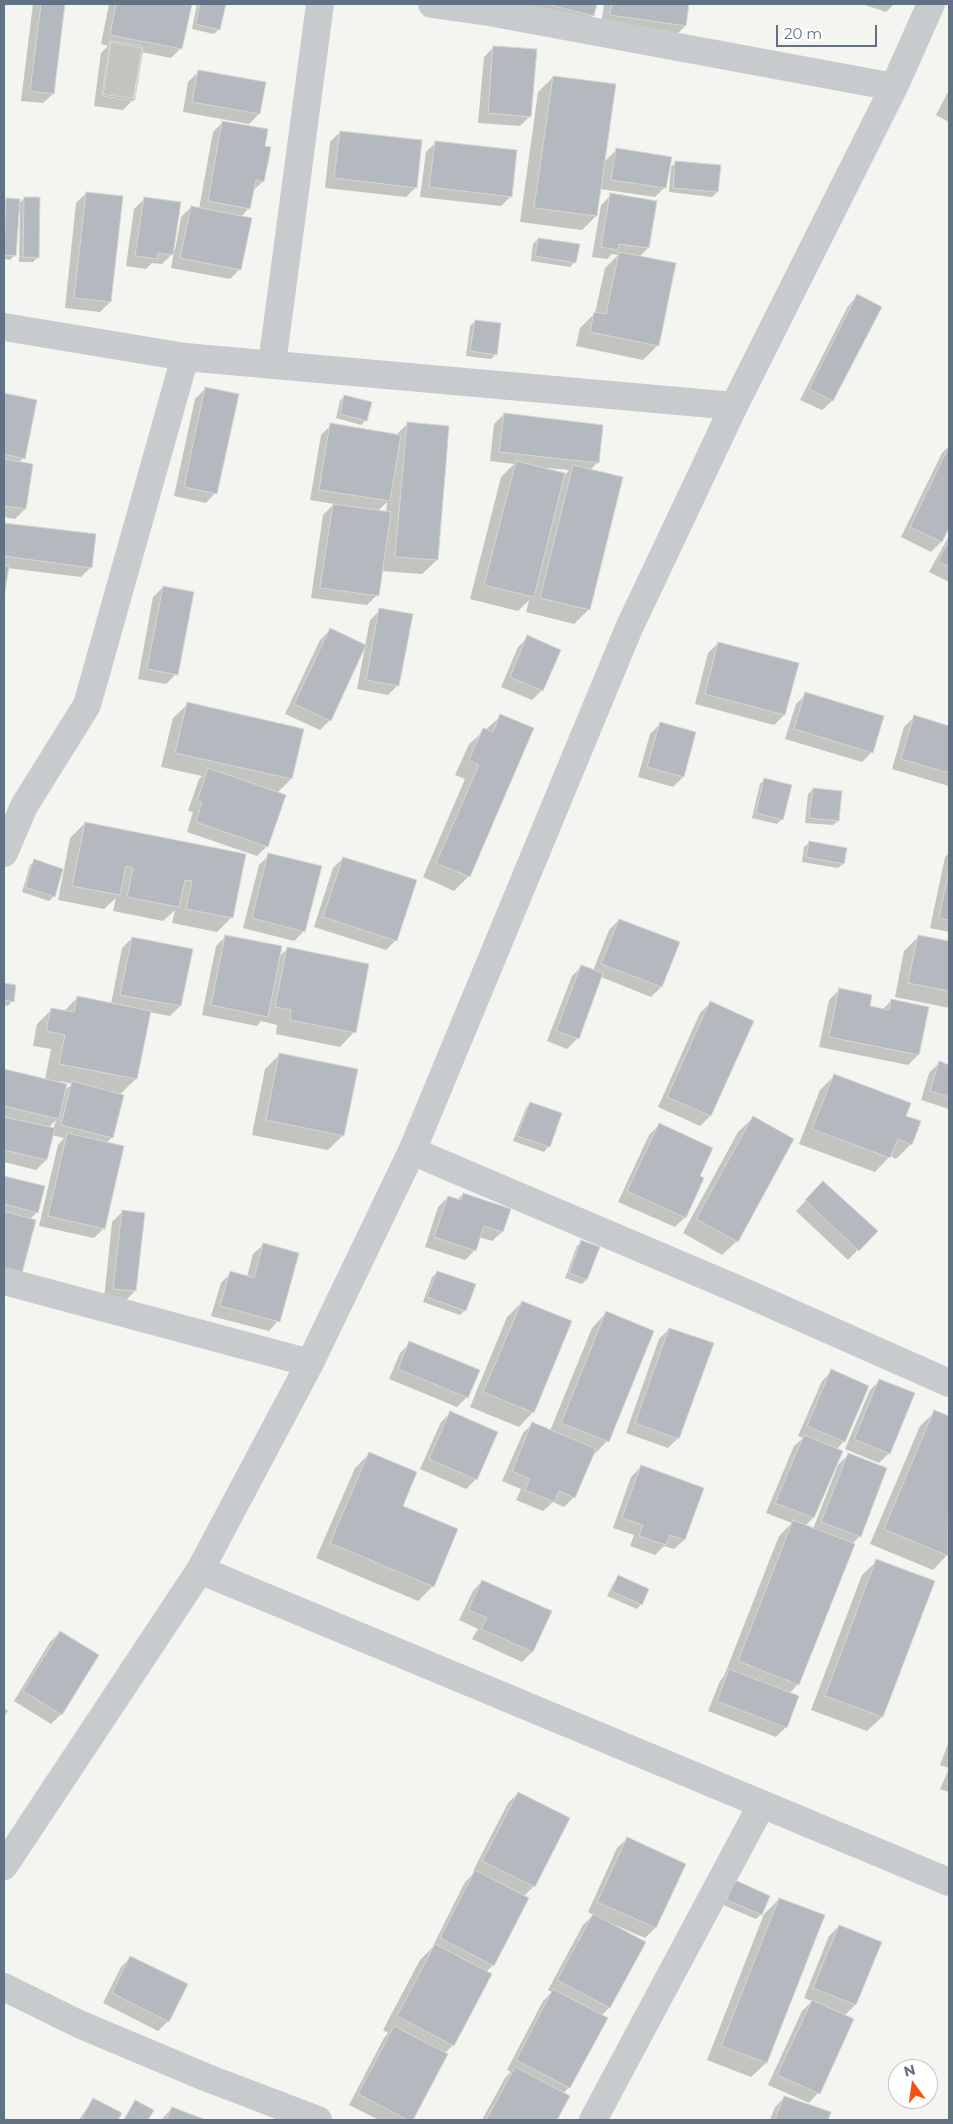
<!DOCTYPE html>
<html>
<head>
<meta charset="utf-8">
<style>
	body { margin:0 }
	#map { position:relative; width:953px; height:2124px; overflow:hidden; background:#f4f5f0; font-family:Montserrat,sans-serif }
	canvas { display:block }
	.frame { position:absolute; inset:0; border:5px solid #607284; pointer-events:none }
	.north { position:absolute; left:888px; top:2059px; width:50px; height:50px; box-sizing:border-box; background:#fff; border:1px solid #bfc7ce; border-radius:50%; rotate:346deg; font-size:14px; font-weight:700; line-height:20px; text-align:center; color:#607284 }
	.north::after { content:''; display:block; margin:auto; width:18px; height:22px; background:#f45411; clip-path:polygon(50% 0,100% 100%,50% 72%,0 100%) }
	.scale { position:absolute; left:776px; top:25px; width:101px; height:22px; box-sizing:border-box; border:2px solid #607284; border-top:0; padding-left:6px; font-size:15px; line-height:18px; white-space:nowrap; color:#607284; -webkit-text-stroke:4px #fff; paint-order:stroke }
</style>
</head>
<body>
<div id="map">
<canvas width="953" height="2124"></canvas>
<div class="frame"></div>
<div class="north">N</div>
<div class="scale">20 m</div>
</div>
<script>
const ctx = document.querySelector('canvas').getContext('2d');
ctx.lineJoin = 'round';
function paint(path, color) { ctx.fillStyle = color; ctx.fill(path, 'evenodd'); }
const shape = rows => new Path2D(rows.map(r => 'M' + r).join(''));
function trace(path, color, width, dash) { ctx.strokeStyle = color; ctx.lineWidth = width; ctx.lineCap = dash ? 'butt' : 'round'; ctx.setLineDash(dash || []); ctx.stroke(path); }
paint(shape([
	[33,4,64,4,53,94,43,103,21,101],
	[109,4,190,4,181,48,171,58,141,52,133,100,123,110,94,106,101,53,108,46,101,44],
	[197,4,225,4,219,29,214,34,192,29],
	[499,4,596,4,593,15,578,30],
	[604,4,688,4,685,26,675,36,601,25],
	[862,4,894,4,886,12],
	[494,47,530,116,520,126,478,123,484,57],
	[198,72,259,114,249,124,183,112,188,82],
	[553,77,604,162,616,150,665,187,655,197,600,189,596,216,582,230,520,222,538,92],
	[949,90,949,122,936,115],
	[223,122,263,147,263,181,253,191,249,208,241,217,240,269,230,279,171,268,174,252,162,264,152,263,146,269,126,266,134,209,144,199,173,249,175,250,181,217,191,207,199,209,213,132],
	[340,132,416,187,406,197,325,188,330,142],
	[436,142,511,196,501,206,420,197,426,152],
	[676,162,717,192,712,197,669,192,671,167],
	[86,193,121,197,110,302,100,312,65,308,76,203],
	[611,195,648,248,639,257,658,345,643,360,576,346,580,328,595,313,605,268,618,255,612,254,607,259,592,257,601,205],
	[25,198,38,257,33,262,19,262,20,212,18,212,15,255,10,260,4,259,4,202,6,200,18,204],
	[538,239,575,262,570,267,531,261,533,244],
	[857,296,832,401,822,410,800,400,848,306],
	[475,321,496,354,491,359,466,356,470,326],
	[205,389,215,493,206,503,174,496,195,399],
	[4,395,36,401,23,458,19,462,25,509,15,519,4,517],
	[344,396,366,420,361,425,336,418,340,401],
	[504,414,597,463,590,470,589,609,574,624,526,612,529,600,518,611,470,599,501,477,514,464,490,461,494,424],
	[547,468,569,470,563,477,547,470],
	[407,424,437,560,422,574,381,571,377,595,367,605,311,598,323,515,334,504,310,500,321,435,331,425,395,436],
	[387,502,386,512,378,511],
	[949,446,949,525,941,542,931,552,901,537,942,453],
	[4,524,95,535,91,567,81,577,7,568,4,591],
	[949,536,949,582,929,572],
	[163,587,176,674,166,684,138,679,153,597],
	[380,610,398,685,388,695,357,689,365,647,330,720,320,730,285,714,320,640,330,630,365,646,370,620],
	[528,637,542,690,532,700,501,687,518,647],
	[718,643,797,664,784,715,774,725,695,704,708,653],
	[806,694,872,752,862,762,785,739,796,704],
	[188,704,302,730,291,779,277,793,267,846,257,856,187,832,193,812,188,811,199,779,202,776,161,767,173,718],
	[501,716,469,876,454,891,423,877,465,779,455,775,469,744],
	[914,717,949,727,949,786,892,769,904,727],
	[660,724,694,733,683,777,673,787,638,777,650,734],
	[764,780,782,819,777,824,752,818,760,784],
	[813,789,838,821,833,825,805,823,808,794],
	[85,823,244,855,231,918,217,932,172,923,175,910,163,921,113,911,116,898,104,909,58,900,70,838],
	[809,843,843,864,838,868,802,862,804,847],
	[949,853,949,932,930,928,945,857],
	[269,855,304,931,294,941,243,928,259,865],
	[343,858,396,940,386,950,314,927,333,868],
	[34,861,54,896,49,901,22,892,30,865],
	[619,920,661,987,651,997,601,977,577,1039,567,1049,547,1041,572,976,582,966,593,971,609,930],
	[226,936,279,957,287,949,354,1032,340,1047,276,1034,277,1025,261,1021,257,1026,202,1015,216,946],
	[918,937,949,943,949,1008,895,997,904,951],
	[132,938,180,1006,170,1016,149,1012,136,1079,119,1095,112,1137,106,1144,104,1228,94,1238,39,1226,58,1145,64,1138,52,1135,46,1160,36,1170,4,1162,4,1070,45,1080,51,1049,33,1046,37,1024,52,1009,64,1011,78,997,111,1004,122,948],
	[60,1081,72,1084,64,1091],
	[56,1120,53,1129,48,1128],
	[4,984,15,986,12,1001,8,1006,4,1005],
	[839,990,868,1007,882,1010,892,1000,918,1055,908,1065,819,1047,829,1000],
	[710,1003,753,1022,710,1116,700,1126,658,1107,700,1013],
	[280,1054,343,1135,328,1150,252,1135,265,1069],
	[939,1063,949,1066,949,1109,921,1100,929,1073],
	[834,1076,905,1116,911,1144,896,1159,890,1156,875,1172,799,1144,820,1090],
	[530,1103,561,1114,548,1147,544,1152,513,1141,526,1108],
	[753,1118,737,1241,722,1255,683,1233,738,1132],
	[659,1125,698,1177,685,1217,675,1227,618,1202,649,1135],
	[4,1177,43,1187,37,1212,30,1219,4,1280],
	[814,1192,876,1231,848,1260,796,1211],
	[463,1194,502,1232,492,1241,479,1237,475,1250,465,1260,425,1247,438,1207,448,1197,457,1200],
	[122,1212,143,1214,135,1291,125,1301,104,1299,112,1222],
	[582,1241,586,1280,582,1284,565,1278,577,1246],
	[263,1245,278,1321,269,1331,211,1316,221,1283,231,1273,247,1277,253,1254],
	[437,1272,465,1310,460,1315,423,1302,432,1277],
	[522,1302,533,1412,519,1427,470,1407,507,1317],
	[606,1313,607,1441,593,1456,574,1497,564,1507,553,1502,543,1511,516,1500,521,1489,502,1481,523,1433,532,1424,550,1431,592,1328],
	[669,1329,678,1438,668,1448,626,1433,659,1339],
	[410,1343,467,1397,457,1407,389,1379,400,1353],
	[832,1371,844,1441,836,1450,841,1452,813,1518,805,1526,813,1529,838,1465,848,1455,860,1536,852,1544,798,1684,789,1694,786,1727,776,1737,708,1711,720,1681,724,1676,779,1536,792,1523,766,1513,794,1446,803,1438,798,1436,822,1381],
	[880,1380,889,1453,879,1463,845,1449,870,1390],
	[451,1412,476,1479,466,1489,420,1469,441,1422],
	[935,1412,949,1417,949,1550,947,1555,933,1570,870,1544,920,1426],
	[369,1454,402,1507,433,1586,418,1601,316,1558,355,1468],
	[641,1467,684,1540,674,1549,664,1546,655,1555,630,1546,634,1535,613,1528,631,1477],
	[877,1561,933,1582,882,1717,867,1731,811,1710,862,1575],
	[618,1577,641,1604,637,1609,607,1596,614,1582],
	[482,1581,550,1612,532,1652,522,1662,472,1639,478,1629,459,1620,473,1591],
	[60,1632,61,1714,51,1724,14,1701,50,1642],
	[4,1708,8,1711,4,1717],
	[949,1741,949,1768,940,1765],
	[949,1769,949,1792,940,1789],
	[518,1793,569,1819,534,1886,523,1897,493,1965,486,1972,491,1974,453,2045,444,2054,446,2055,412,2120,379,2120,349,2105,384,2038,388,2033,383,2030,420,1960,432,1948,465,1882,475,1872,473,1871,508,1803],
	[627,1839,684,1865,655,1928,645,1938,615,1925,609,2008,601,2016,569,2087,563,2094,568,2097,555,2120,482,2120,505,2078,511,2072,507,2070,543,2001,552,1992,548,1990,583,1925,593,1915,588,1912,617,1848],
	[735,1882,761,1914,756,1919,723,1905],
	[779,1899,766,2063,751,2077,707,2060,764,1914],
	[839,1926,880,1943,855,2005,844,2016,818,2093,809,2103,768,2085,802,2011,812,2001,804,1998,829,1936],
	[131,1957,168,2021,158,2031,103,2003,121,1967],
	[785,2097,829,2113,827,2120,770,2120,775,2107],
	[93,2099,120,2114,117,2120,79,2120],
	[135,2101,152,2111,147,2120,123,2120],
	[172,2108,202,2120,161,2120]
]), '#0003');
const building = shape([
	[41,4,65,4,54,94,30,91,41,4],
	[116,4,192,4,182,49,110,35,116,4],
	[200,4,226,4,220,30,196,24,200,4],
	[546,4,597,4,594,16,546,4],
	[612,4,689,4,686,26,610,15,612,4],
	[111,41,142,46,134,101,103,96,111,41],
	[110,42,143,48,135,99,102,94,110,42],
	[493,46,537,49,531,117,488,113,493,46],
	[198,70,266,82,260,114,192,102,198,70],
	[553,76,616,84,597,216,534,208,553,76],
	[222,121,268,129,265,146,271,147,264,182,256,180,250,209,208,201,222,121],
	[340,131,422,140,417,188,334,178,340,131],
	[435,141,517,150,512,197,429,187,435,141],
	[616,148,672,157,666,188,611,180,616,148],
	[675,161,721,165,718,192,673,188,675,161],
	[86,192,123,196,111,302,74,298,86,192],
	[610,193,657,201,649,248,619,244,618,250,601,247,610,193],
	[24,197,40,197,39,258,23,257,24,197],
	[144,197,181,202,173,255,158,253,157,259,135,256,144,197],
	[6,198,20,199,16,256,4,255,6,198],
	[191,206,252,218,241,270,180,258,191,206],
	[538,238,580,244,576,263,535,256,538,238],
	[619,252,676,263,659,346,590,332,594,312,606,314,619,252],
	[857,294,882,307,833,401,809,389,857,294],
	[475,320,501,323,497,355,470,351,475,320],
	[205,387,239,394,217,494,184,487,205,387],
	[4,393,37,400,25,459,4,454,4,393],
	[344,395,372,402,367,421,340,414,344,395],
	[504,413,603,425,599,463,499,452,504,413],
	[407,422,449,426,438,560,395,557,407,422],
	[330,423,401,435,390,501,319,490,330,423],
	[949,446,949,528,942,542,910,527,949,446],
	[4,459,33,464,26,509,4,506,4,459],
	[516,461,565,473,534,597,484,585,516,461],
	[573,465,623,477,590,610,540,598,573,465],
	[333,504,391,512,379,596,320,588,333,504],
	[4,523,96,534,92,568,4,556,4,523],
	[949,540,949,567,938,561,949,540],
	[4,566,9,566,4,599,4,566],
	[163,586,194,592,178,675,147,669,163,586],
	[379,608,413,614,399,686,366,680,379,608],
	[330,628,366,645,331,721,294,704,330,628],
	[527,635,561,650,543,691,510,677,527,635],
	[718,642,799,663,785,715,705,694,718,642],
	[805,692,884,716,873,753,794,729,805,692],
	[187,702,304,729,292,779,175,753,187,702],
	[500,714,534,728,470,877,436,863,479,765,469,760,483,728,493,732,500,714],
	[914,715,949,726,949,773,901,759,914,715],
	[660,722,696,732,684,777,647,767,660,722],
	[208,768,286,795,268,847,196,822,202,802,197,801,208,768],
	[764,778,792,785,783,820,756,813,764,778],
	[813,788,842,791,839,821,809,818,813,788],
	[85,822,246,854,233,918,186,909,192,881,185,880,179,907,127,897,133,868,126,866,120,895,72,886,85,822],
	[809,841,847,848,844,864,806,857,809,841],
	[268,853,322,866,305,932,252,918,268,853],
	[343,857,417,880,397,941,323,917,343,857],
	[34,859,63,869,55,897,25,887,34,859],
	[949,870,949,920,939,918,949,870],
	[619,919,680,942,662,987,601,964,619,919],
	[225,935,282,946,268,1017,211,1005,225,935],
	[918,935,949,941,949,991,908,983,918,935],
	[132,937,193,949,181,1006,120,995,132,937],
	[287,947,369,964,356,1033,290,1020,291,1010,275,1007,287,947],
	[581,965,603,973,579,1039,556,1031,581,965],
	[4,983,16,985,14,1002,4,1000,4,983],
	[839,988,872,995,870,1006,889,1010,891,999,929,1007,919,1055,829,1037,839,988],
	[77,996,151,1011,137,1079,59,1064,65,1035,46,1031,51,1008,74,1012,77,996],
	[710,1001,754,1021,711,1116,667,1097,710,1001],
	[279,1053,358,1069,344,1136,266,1120,279,1053],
	[939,1061,949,1065,949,1097,930,1091,939,1061],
	[4,1069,67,1084,59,1119,4,1106,4,1069],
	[834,1074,911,1103,906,1116,921,1121,912,1145,898,1139,890,1158,812,1129,834,1074],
	[72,1081,124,1095,113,1138,61,1125,72,1081],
	[530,1102,562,1113,550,1147,517,1136,530,1102],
	[753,1116,794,1139,738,1242,696,1219,753,1116],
	[4,1117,55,1128,47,1160,4,1150,4,1117],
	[659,1123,713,1148,700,1176,704,1178,686,1218,627,1191,659,1123],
	[67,1133,124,1146,105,1229,48,1216,67,1133],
	[4,1176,45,1186,38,1213,4,1204,4,1176],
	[823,1181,878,1231,859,1251,805,1200,823,1181],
	[463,1193,511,1209,503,1232,484,1226,476,1251,434,1237,448,1196,461,1200,463,1193],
	[122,1210,145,1213,136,1291,113,1289,122,1210],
	[4,1211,36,1220,22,1273,4,1268,4,1211],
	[581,1240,600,1247,587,1280,569,1273,581,1240],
	[263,1243,299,1253,280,1322,220,1306,230,1271,254,1278,263,1243],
	[437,1271,476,1284,466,1311,427,1297,437,1271],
	[522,1301,572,1321,534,1413,483,1392,522,1301],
	[606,1311,654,1331,609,1442,561,1423,606,1311],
	[669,1328,714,1343,679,1439,635,1423,669,1328],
	[409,1341,480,1370,468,1398,398,1369,409,1341],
	[831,1369,869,1386,845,1442,807,1426,831,1369],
	[879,1379,915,1393,890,1454,854,1439,879,1379],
	[934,1410,949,1416,948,1556,884,1529,934,1410],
	[450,1411,498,1432,477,1480,429,1459,450,1411],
	[532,1422,596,1449,575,1498,559,1491,554,1502,525,1490,530,1479,512,1471,532,1422],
	[804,1435,843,1451,814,1518,775,1503,804,1435],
	[369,1452,417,1472,403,1506,458,1529,434,1587,330,1543,369,1452],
	[848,1453,887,1468,861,1537,821,1522,848,1453],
	[641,1465,704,1488,685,1540,670,1535,666,1545,639,1536,643,1525,622,1518,641,1465],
	[793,1520,855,1544,799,1685,738,1661,793,1520],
	[876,1559,935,1581,883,1717,825,1696,876,1559],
	[618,1575,649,1589,642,1605,611,1591,618,1575],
	[482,1580,552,1611,533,1652,481,1629,487,1618,468,1610,482,1580],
	[60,1631,99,1655,62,1715,23,1691,60,1631],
	[729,1669,799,1696,787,1728,717,1701,729,1669],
	[518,1792,570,1818,535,1887,482,1861,518,1792],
	[627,1837,686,1864,656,1928,597,1902,627,1837],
	[475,1870,529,1898,494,1966,440,1938,475,1870],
	[735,1880,770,1896,762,1915,727,1900,735,1880],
	[779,1898,825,1915,767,2063,721,2046,779,1898],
	[593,1914,646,1942,610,2008,557,1980,593,1914],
	[839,1925,882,1942,856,2005,813,1988,839,1925],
	[435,1944,492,1974,454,2046,397,2016,435,1944],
	[130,1956,188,1984,169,2022,112,1993,130,1956],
	[553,1989,608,2018,570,2088,516,2060,553,1989],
	[812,2000,854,2019,820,2094,777,2075,812,2000],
	[394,2026,448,2054,413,2120,408,2120,358,2094,394,2026],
	[515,2067,570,2096,557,2120,486,2120,515,2067],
	[784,2096,831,2112,828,2120,775,2120,784,2096],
	[93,2098,122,2113,118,2120,85,2120,82,2118,93,2098],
	[135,2100,154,2110,148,2120,124,2120,135,2100],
	[172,2107,206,2120,166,2120,172,2107]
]);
paint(building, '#b3b9be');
trace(building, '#d5d6d3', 1);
trace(shape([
	[432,4,489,12,894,87],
	[4,327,185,357,734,406],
	[272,364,320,4],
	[4,853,24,806,87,705,185,357],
	[412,1151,746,1293,949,1383],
	[4,1281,310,1363],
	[200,1570,949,1882],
	[4,1866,200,1570,310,1363,412,1151,629,628,734,406,894,87,931,4],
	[4,1987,79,2024,205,2077,318,2120],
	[593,2120,762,1804]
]), '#c8cbce', 28);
</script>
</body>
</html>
